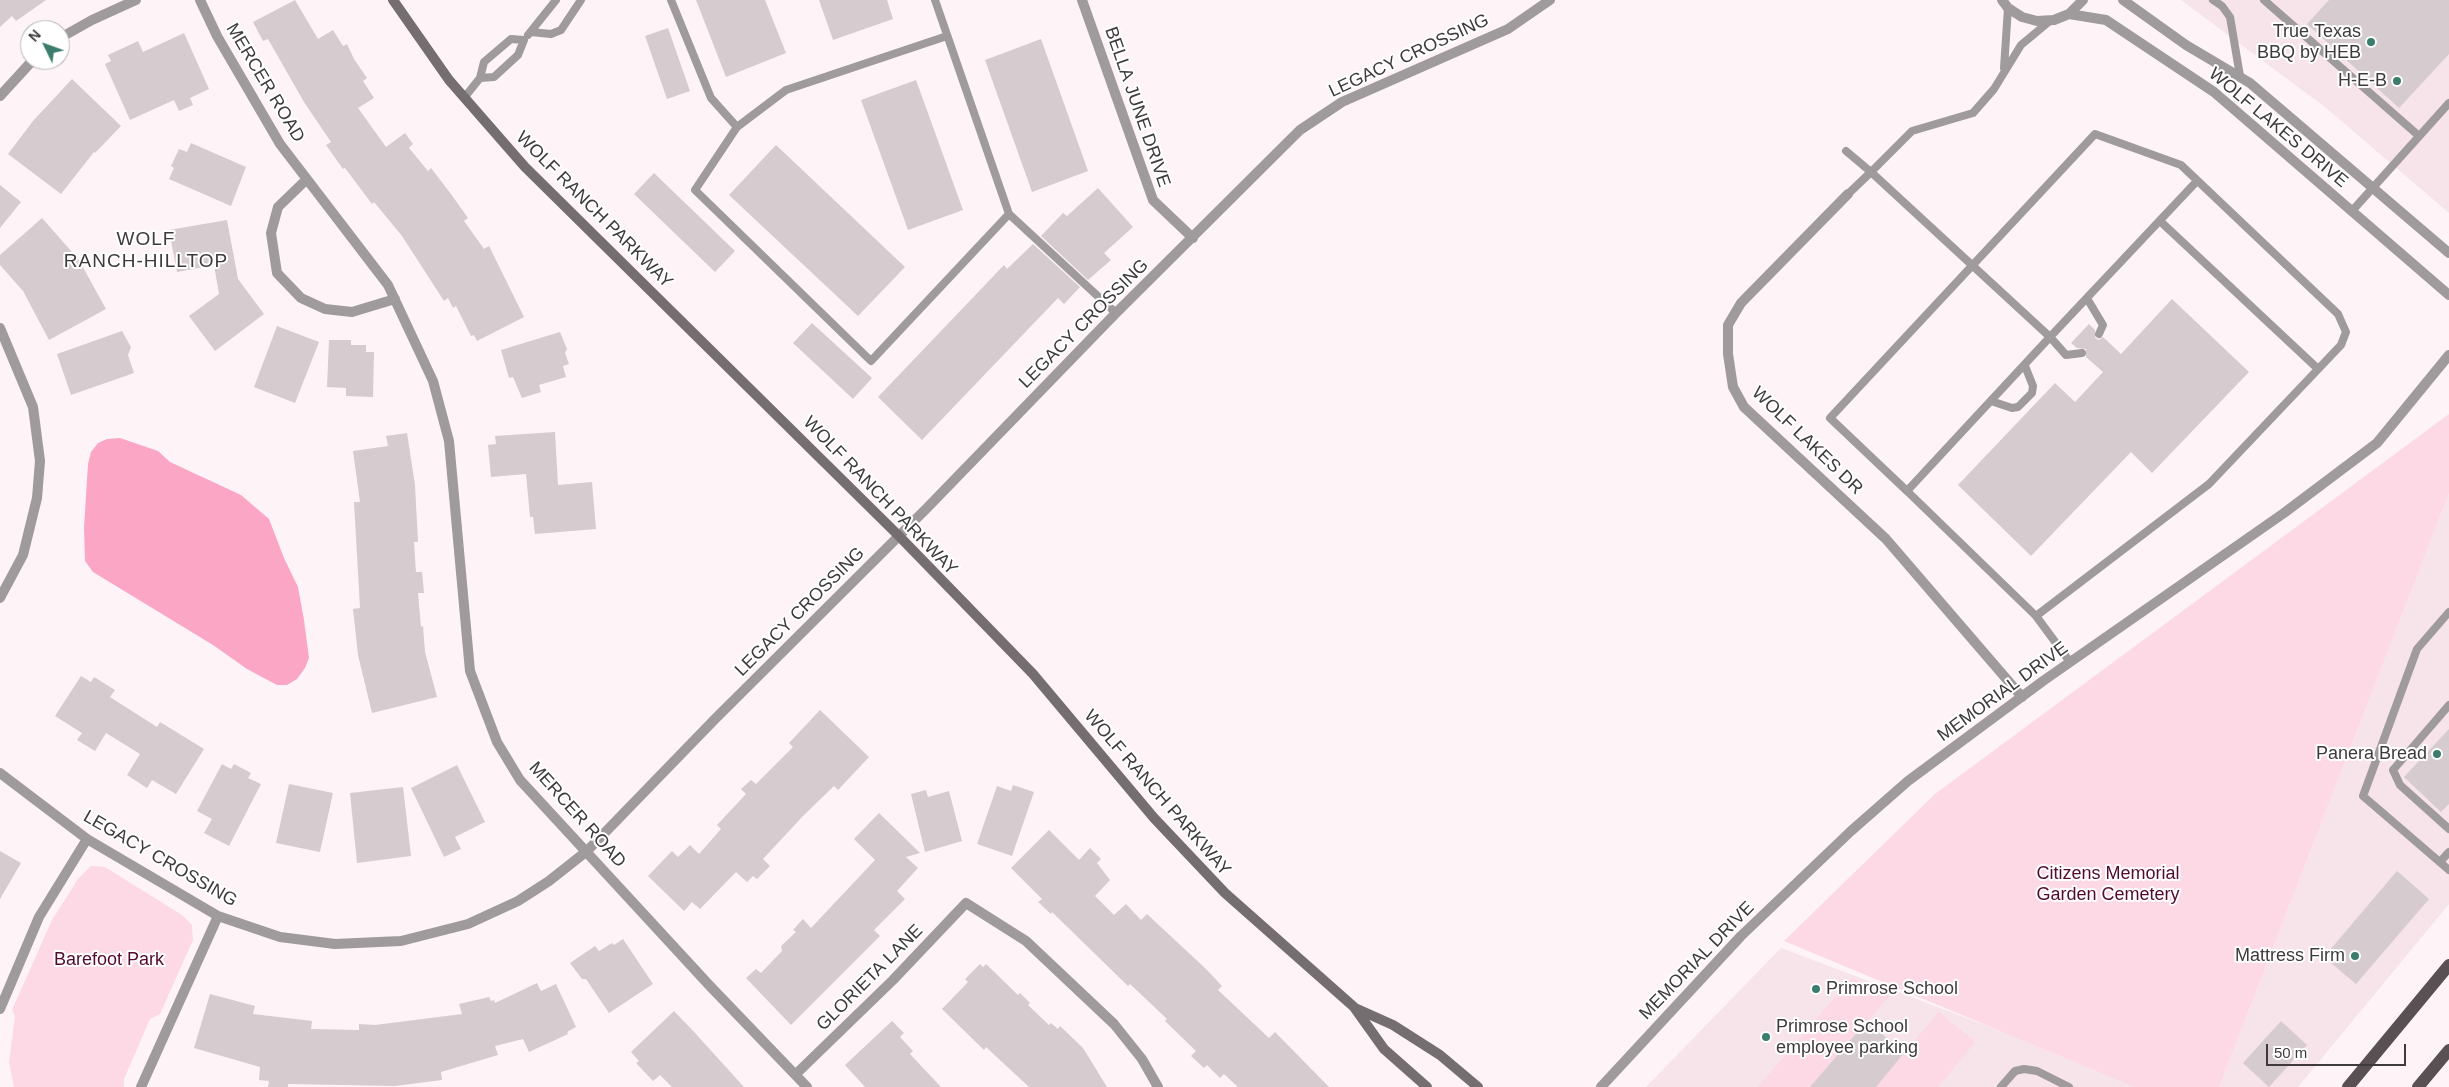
<!DOCTYPE html>
<html>
<head>
<meta charset="utf-8">
<style>
	body { margin:0 }
	#map { position:relative; width:2449px; height:1087px; overflow:hidden; background:#fef3f6; font-family:Helvetica,sans-serif }
	canvas { display:block }
	.north { position:absolute; left:20px; top:20px; width:50px; height:50px; box-sizing:border-box; background:#fff; border:1px solid #b2b1b1; border-radius:50%; rotate:312deg; font-size:14px; font-weight:700; line-height:20px; text-align:center; color:#3f3b3c }
	.north::after { content:''; display:block; margin:auto; width:18px; height:22px; background:#3b7c6c; clip-path:polygon(50% 0,100% 100%,50% 72%,0 100%) }
	.scale { position:absolute; left:2266px; top:1044px; width:140px; height:22px; box-sizing:border-box; border:2px solid #3f3b3c; border-top:0; padding-left:6px; font-size:15px; line-height:18px; white-space:nowrap; color:#3f3b3c; -webkit-text-stroke:4px #fff; paint-order:stroke }
</style>
</head>
<body>
<div id="map">
<canvas width="2449" height="1087"></canvas>
<div class="north">N</div>
<div class="scale">50 m</div>
</div>
<script>
const ctx = document.querySelector('canvas').getContext('2d');
ctx.lineJoin = 'round';
function paint(path, color) { ctx.fillStyle = color; ctx.fill(path, 'evenodd'); }
const shape = rows => new Path2D(rows.map(r => 'M' + r).join(''));
function trace(path, color, width, dash) { ctx.strokeStyle = color; ctx.lineWidth = width; ctx.lineCap = dash ? 'butt' : 'round'; ctx.setLineDash(dash || []); ctx.stroke(path); }
function label(font, color, halo, rows, align = 'center') {
  ctx.font = font + ' Helvetica,sans-serif'; ctx.lineWidth = 4; ctx.setLineDash([]); ctx.textBaseline = 'middle'; ctx.strokeStyle = halo; ctx.fillStyle = color; for (const [text, x, y, turn = 0] of rows) {
    ctx.save(); ctx.translate(x, y); ctx.rotate((+turn || 0) * Math.PI / 180); ctx.textAlign = isNaN(turn) ? turn : align; if (halo) ctx.strokeText(text, 0, 0); ctx.fillText(text, 0, 0); ctx.restore();
  }
}
paint(shape([
	[2181,0,2449,0,2449,213,2325,107],
	[2449,493,2449,904,2298,1087,2219,1087],
	[1781,948,2001,1031,2136,1087,1646,1087]
]), '#f7e3ea');
paint(shape([
	[2449,414,2449,493,2219,1087,2135,1087,1784,941,1935,794],
	[91,866,105,867,182,915,192,925,193,940,160,1014,150,1019,124,1079,124,1087,14,1087,9,1062,15,1016,12,1010,52,920,78,879],
	[1852,978,1890,995,1810,1087,1758,1087],
	[1939,1012,1975,1042,1938,1087,1876,1087]
]), '#fcd9e4');
paint(shape([
	[120,438,158,451,170,462,241,495,269,519,284,558,298,587,304,620,309,658,305,668,297,679,287,685,277,685,247,669,213,645,93,572,85,561,84,528,88,464,91,452,98,443,107,439]
]), '#fca6c6');
paint(shape([
	[0,0,46,0,16,21,12,16,0,27],
	[295,0,318,39,333,30,343,46,347,44,354,59,367,78,363,81,374,98,358,108,386,147,405,133,413,144,409,148,428,171,431,168,451,194,468,218,464,221,484,249,489,246,524,317,477,341,474,335,471,336,456,306,453,308,448,298,444,301,402,236,374,202,372,204,345,168,343,169,326,145,331,142,304,102,268,39,263,41,253,22],
	[696,0,765,0,786,53,726,77],
	[819,0,887,0,893,19,833,40],
	[2329,0,2449,0,2449,54,2399,108,2307,24],
	[668,28,690,91,667,99,645,36],
	[184,33,209,89,190,98,193,105,179,111,174,100,130,120,105,64,111,61,108,55,138,41,143,52],
	[1041,39,1088,171,1032,192,985,60],
	[72,79,121,126,95,153,94,152,61,194,8,154,33,121],
	[916,80,963,210,908,230,861,100],
	[191,143,246,167,231,206,169,179,174,168,171,166,179,149,187,152],
	[776,145,905,267,858,316,729,195],
	[654,173,735,251,715,272,634,194],
	[0,185,21,202,0,228],
	[1098,188,1133,227,1104,253,1111,260,1088,280,1041,236,1063,213,1067,216],
	[42,218,79,260,106,309,49,340,23,291,0,265,0,255],
	[227,220,238,279,264,314,215,351,189,316,219,294,214,265,177,272,169,230],
	[1033,244,1080,287,1064,304,1058,298,922,440,878,397,1004,265,1007,269],
	[2172,299,2249,372,2152,473,2131,452,2031,556,1958,485,2055,383,2075,402,2103,372,2086,357,2086,349,2077,348,2071,343,2089,324,2095,330,2095,338,2099,340,2103,337,2121,354],
	[812,323,872,378,853,399,793,343],
	[277,326,319,342,295,403,254,387],
	[122,331,131,347,128,355,134,373,71,395,57,354],
	[560,332,567,349,565,353,569,364,563,366,566,377,539,385,541,392,522,398,513,377,509,378,501,350],
	[329,340,351,340,351,345,366,345,366,352,374,352,373,397,346,396,346,388,327,387],
	[555,432,558,485,592,482,596,529,535,534,533,517,530,517,526,474,491,477,488,445,496,444,495,436],
	[407,433,415,485,418,542,414,542,416,572,422,572,424,593,418,593,421,627,423,626,425,652,437,697,372,713,358,655,353,609,360,608,354,502,360,502,353,451,388,446,386,436],
	[81,676,91,682,94,677,115,690,110,697,157,727,160,722,204,749,176,794,152,780,147,788,127,775,140,754,106,733,95,751,77,740,82,733,55,716],
	[820,710,869,757,838,790,834,786,803,816,763,859,770,866,757,879,753,876,747,882,736,872,700,909,692,902,684,911,648,876,672,851,678,857,690,845,699,854,721,829,717,825,746,794,741,789,751,780,756,784,793,747,789,743],
	[2449,729,2449,804,2441,812,2404,777],
	[222,764,231,769,234,764,251,773,248,778,261,784,229,846,204,833,212,819,197,811],
	[457,765,485,822,455,837,461,849,444,857,411,788],
	[289,784,333,793,320,852,276,843],
	[1013,785,1034,792,1012,856,977,844,997,786,1011,791],
	[403,787,411,856,357,863,350,793],
	[926,790,928,797,949,791,962,841,925,852,911,794],
	[879,813,920,853,906,857,918,868,897,891,905,899,874,930,880,936,791,1025,746,978,756,969,761,973,782,951,781,946,796,932,793,930,803,919,811,928,875,860,854,839],
	[1049,830,1079,860,1090,848,1101,859,1097,863,1110,880,1095,896,1114,915,1126,904,1141,920,1147,914,1206,969,1222,986,1218,990,1269,1038,1275,1032,1329,1087,1238,1087,1224,1074,1220,1078,1207,1065,1204,1068,1191,1056,1196,1051,1165,1021,1167,1019,1130,984,1128,986,1052,912,1051,914,1038,902,1042,899,1011,868],
	[0,851,21,863,0,899],
	[2397,871,2429,899,2356,984,2324,957],
	[623,939,653,984,609,1013,586,979,582,979,570,963,595,946,599,951,612,943,614,945],
	[980,964,983,967,986,964,1018,995,1020,993,1030,1003,1028,1005,1049,1025,1051,1023,1058,1029,1060,1026,1083,1048,1107,1087,1029,1087,986,1047,984,1050,942,1009,968,982,965,979],
	[537,983,541,991,556,984,576,1027,567,1032,568,1034,529,1052,523,1039,495,1046,498,1055,441,1072,442,1080,395,1086,288,1084,288,1087,268,1087,269,1081,259,1080,260,1067,194,1048,210,994,255,1006,253,1014,312,1021,311,1029,359,1030,359,1024,375,1025,462,1014,459,1004,489,997,491,1001,494,1000,495,1003],
	[674,1011,695,1033,744,1087,672,1087,660,1075,653,1081,636,1063,639,1061,631,1052],
	[892,1021,904,1033,900,1037,913,1051,910,1054,941,1087,865,1087,845,1065],
	[1867,1021,1904,1053,1876,1087,1810,1087],
	[2281,1021,2307,1045,2269,1087,2243,1063]
]), '#d6cbcf');
trace(shape([
	[671,0,711,98,737,127,695,190,871,361,1009,214,935,0],
	[2213,0,2222,6,2230,17,2240,76],
	[2264,0,2419,136],
	[2051,20,2021,45,1994,89,1973,113,1912,131,1871,172,2050,337,1907,491,2036,616,2070,662],
	[531,32,551,34,561,30,581,0],
	[528,35,556,0],
	[2004,68,2008,8],
	[464,98,480,78,484,62,511,39,524,40,518,55,494,77,480,78],
	[737,127,786,90,947,36],
	[1846,151,1871,172,1848,194],
	[2352,211,2449,103],
	[1009,214,1116,313],
	[2160,221,2317,368],
	[2088,300,2103,325,2099,334],
	[2082,353,2066,355,2050,337,2197,181],
	[1991,401,2012,408,2018,407,2032,393,2033,386,2025,366],
	[1907,491,1830,418,2095,134,2181,165,2338,314,2346,332,2341,345,2209,484,2036,616],
	[2449,612,2417,649,2363,796,2449,870],
	[2449,705,2393,770,2400,785,2449,829],
	[2440,862,2449,852],
	[2001,1087,2015,1071,2024,1069,2037,1071,2069,1087]
]), '#9f9a9b', 8);
trace(shape([
	[200,0,217,36,280,144,388,285,433,381,449,441,470,671,497,742,520,780,709,985,807,1087],
	[1082,0,1153,200,1193,238],
	[2002,0,2008,8,2022,17,2037,21,2054,20,2069,14,2083,0],
	[2123,0,2186,45,2250,83,2449,253],
	[2069,14,2106,20,2214,92,2449,295],
	[60,38,92,20,136,0],
	[0,96,33,60],
	[307,179,278,207,271,233,277,273,301,298,325,309,352,312,395,299],
	[1848,194,1741,303,1728,325,1728,354,1733,387,1744,407,1886,539,2022,697],
	[0,328,33,407,40,461,37,498,23,555,0,598],
	[0,773,87,839,218,916,280,937,335,944,401,941,468,924,518,901,549,881,587,851,715,719,927,508,1116,313,1300,130,1342,102,1508,29,1550,0],
	[0,1009,39,917,87,839],
	[796,1074,893,980,966,903,1026,941,1114,1024,1142,1059,1158,1087],
	[141,1087,218,916],
	[1601,1087,1741,936,1851,831,1908,781,2043,681,2284,513,2377,443,2449,355]
]), '#9f9a9b', 10);
trace(shape([
	[393,0,449,80,525,167,899,536,1033,674,1154,818,1225,893,1354,1007,1384,1049,1427,1087],
	[1355,1008,1393,1025,1440,1055,1478,1087]
]), '#756e70', 10);
trace(shape([
	[2348,1087,2449,965],
	[2418,1087,2449,1050]
]), '#585052', 12);
for (const [x, y, r, color] of [
	[2371,42,5,"#3b7c6c"],
	[2397,81,5,"#3b7c6c"],
	[2437,754,5,"#3b7c6c"],
	[2355,956,5,"#3b7c6c"],
	[1816,989,5,"#3b7c6c"],
	[1766,1037,5,"#3b7c6c"]
]) { const dot = new Path2D(); dot.arc(x, y, r, 0, 2 * Math.PI); ctx.fillStyle = color; ctx.fill(dot); trace(dot, '#fff', 2); }
label('18px', '#3f3b3c', '#fff', [
	["True Texas",2361,32],
	["BBQ by HEB",2361,53],
	["H-E-B",2387,81],
	["Panera Bread",2427,754],
	["Mattress Firm",2345,956],
	["Primrose School",1826,989,"left"],
	["Primrose School",1776,1027,"left"],
	["employee parking",1776,1048,"left"]
], 'right');
label('18px', '#3f3b3c', '#fff', [
	["LEGACY CROSSING",1409,56,-25],
	["MERCER ROAD",265,83,59],
	["BELLA JUNE DRIVE",1137,107,71],
	["WOLF LAKES DRIVE",2278,128,40],
	["WOLF RANCH PARKWAY",594,210,45],
	["LEGACY CROSSING",1084,324,-45],
	["WOLF LAKES DR",1807,441,44],
	["WOLF RANCH PARKWAY",880,496,46],
	["LEGACY CROSSING",800,612,-45],
	["MEMORIAL DRIVE",2003,692,-36],
	["WOLF RANCH PARKWAY",1157,793,49],
	["MERCER ROAD",577,815,48],
	["LEGACY CROSSING",160,859,30],
	["MEMORIAL DRIVE",1697,961,-46],
	["GLORIETA LANE",870,978,-45]
]);
label('18px', '#54092f', '#fff', [
	["Citizens Memorial",2108,874],
	["Garden Cemetery",2108,895],
	["Barefoot Park",109,960]
]);
ctx.letterSpacing = '1px';
label('19px', '#3f3b3c', '#fff', [
	["WOLF",146,240],
	["RANCH-HILLTOP",146,262]
]);
ctx.letterSpacing = '0px';
</script>
</body>
</html>
